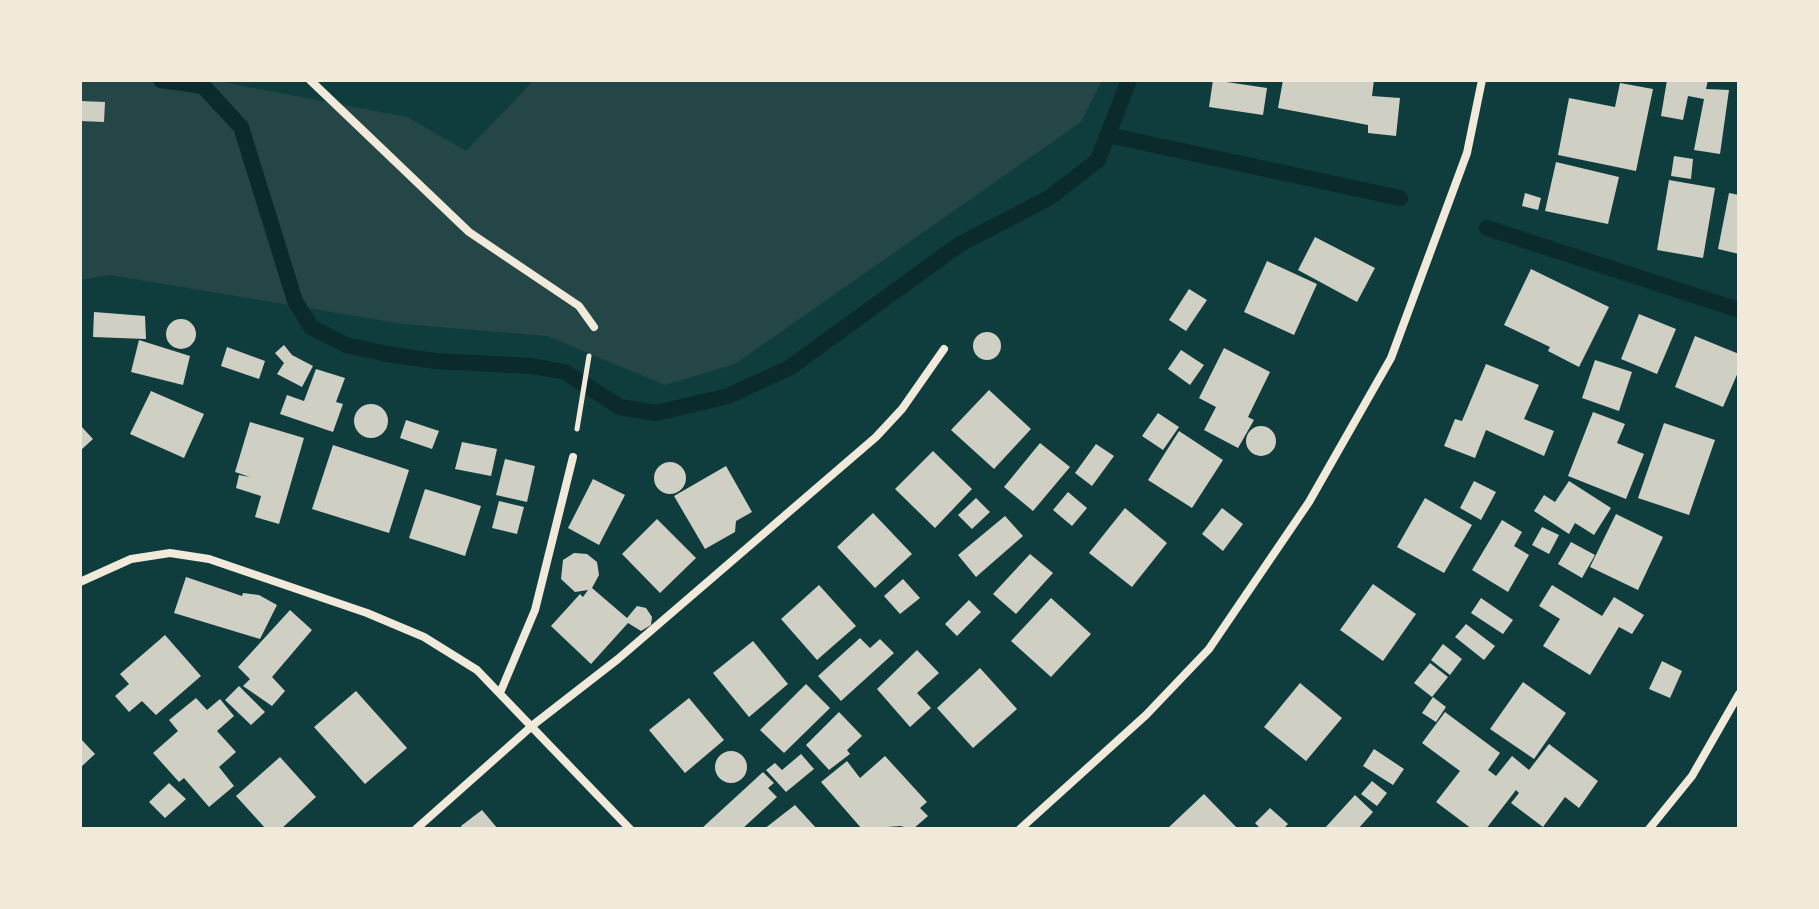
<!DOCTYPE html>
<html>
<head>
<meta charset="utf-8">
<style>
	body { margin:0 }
	#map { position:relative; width:1819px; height:909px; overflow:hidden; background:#0f3d3e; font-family:"Archivo Narrow",sans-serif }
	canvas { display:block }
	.frame { position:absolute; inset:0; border:82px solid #f1e9da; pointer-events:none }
</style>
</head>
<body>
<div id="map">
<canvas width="1819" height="909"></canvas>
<div class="frame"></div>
</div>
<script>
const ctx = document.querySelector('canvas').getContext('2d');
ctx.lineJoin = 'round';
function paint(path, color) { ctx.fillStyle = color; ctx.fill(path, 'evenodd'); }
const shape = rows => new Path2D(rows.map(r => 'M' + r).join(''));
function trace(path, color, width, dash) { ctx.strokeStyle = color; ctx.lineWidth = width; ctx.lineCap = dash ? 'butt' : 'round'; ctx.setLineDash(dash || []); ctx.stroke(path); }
paint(shape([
	[80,80,211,80,407,117,466,151,534,80,1102,80,1081,122,735,364,665,385,547,336,403,324,110,275,80,280]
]), '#244646');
trace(shape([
	[161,80,203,86,241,127,295,301,311,327,346,345,387,354,435,361,532,366,565,372,620,407,656,413,728,396,789,368,960,244,1049,198,1098,160,1129,80],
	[1108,135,1400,198],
	[1487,228,1739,310]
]), '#0a2a2b', 16);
paint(shape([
	[1213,80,1267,88,1263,115,1209,107],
	[1283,80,1374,80,1372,96,1400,98,1396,136,1368,133,1368,125,1278,108],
	[1667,80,1708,80,1706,89,1729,90,1720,154,1694,150,1704,99,1688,96,1683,120,1661,116],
	[1620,83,1653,89,1636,171,1558,155,1569,98,1615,107],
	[80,101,105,102,104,122,80,121],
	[1674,156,1693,159,1691,179,1671,176],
	[1556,162,1619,177,1608,224,1545,211],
	[1669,180,1715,188,1703,258,1657,250],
	[1525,193,1541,198,1538,210,1522,206],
	[1729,193,1739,195,1739,254,1718,249],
	[1315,237,1375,268,1357,302,1298,270],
	[1267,261,1317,284,1294,335,1244,312],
	[1531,269,1609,307,1579,367,1548,351,1550,347,1504,325],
	[1189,289,1207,300,1186,331,1169,320],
	[94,312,145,316,146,339,93,337],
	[1639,314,1676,329,1657,374,1621,359],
	'166 334a15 15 0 1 1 30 0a15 15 0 1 1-30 0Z',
	'973 346a14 14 0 1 1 28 0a14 14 0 1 1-28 0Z',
	[1695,336,1739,354,1739,370,1723,407,1675,387],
	[139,340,190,356,183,385,131,372],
	[284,345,292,355,313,366,302,387,277,374,284,363,275,353],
	[227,347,265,361,259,379,221,366],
	[1224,348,1270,372,1248,417,1254,420,1238,448,1204,430,1216,407,1199,398],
	[1181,350,1204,365,1190,385,1168,369],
	[1595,360,1632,372,1619,411,1582,398],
	[1486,364,1539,385,1524,419,1554,431,1544,456,1486,430,1475,458,1444,446,1455,419,1462,421],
	[316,369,345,378,336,402,343,404,333,432,280,414,287,395,304,401],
	[989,390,1031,429,994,469,951,430],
	[151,391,204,414,184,458,130,434],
	'354 421a17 17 0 1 1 34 0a17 17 0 1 1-34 0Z',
	[1593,412,1625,424,1617,443,1644,454,1626,499,1568,476],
	[1158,413,1179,427,1163,450,1142,436],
	[406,420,439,431,432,449,400,438],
	[250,422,304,438,279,524,255,517,261,496,236,488,239,475,250,477,235,472],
	[1664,423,1715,440,1689,515,1638,498],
	[80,425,93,439,80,451],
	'1246 441a15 15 0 1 1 30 0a15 15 0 1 1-30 0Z',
	[1179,431,1223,460,1192,508,1148,480],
	[462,442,497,449,491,476,455,469],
	[1040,443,1070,467,1033,511,1004,487],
	[1096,444,1114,456,1092,486,1075,473],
	[333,445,409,470,389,533,312,509],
	[933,451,972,489,935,528,895,489],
	[505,459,535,466,527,502,496,495],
	'654 478a16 16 0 1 1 32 0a16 16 0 1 1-32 0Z',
	[726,466,752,512,736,521,735,532,705,549,674,496],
	[593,479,625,495,599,545,568,528],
	[1474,481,1496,492,1481,520,1460,508],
	[1569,481,1611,508,1594,535,1575,523,1569,534,1534,511,1544,495,1555,502],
	[425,489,481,506,465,556,409,538],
	[1068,492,1087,508,1072,526,1053,510],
	[976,498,990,512,972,529,958,515],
	[1425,498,1472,525,1444,573,1397,547],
	[499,501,524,507,517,534,492,528],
	[1125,508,1167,543,1132,587,1089,553],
	[1222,508,1243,524,1223,551,1202,534],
	[873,513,912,554,875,588,837,547],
	[1616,514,1663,537,1638,590,1590,567],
	[1005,516,1023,536,976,577,958,555],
	[657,519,696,558,660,593,622,554],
	[1502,520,1522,532,1514,546,1529,555,1508,592,1472,570],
	[1542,527,1559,535,1549,554,1532,545],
	[1571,542,1595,555,1582,578,1558,564],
	[574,553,587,554,597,562,599,575,592,588,627,618,637,606,646,608,652,617,651,625,641,631,628,623,591,664,551,626,580,594,583,597,588,590,575,592,561,579,563,560],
	[1030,554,1053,573,1016,614,993,594],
	[186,577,242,596,243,593,259,595,277,605,260,639,174,613],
	[903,579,920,598,900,614,884,596],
	[1373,584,1416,614,1383,661,1340,630],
	[819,585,856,626,817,660,781,619],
	[1552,585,1602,616,1614,597,1644,615,1632,634,1619,627,1590,675,1543,646,1560,619,1539,606],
	[1051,598,1091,634,1051,677,1011,641],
	[1481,598,1513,620,1503,634,1471,613],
	[969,600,981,612,957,636,945,624],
	[290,610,312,630,272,677,285,691,272,706,243,686,250,679,238,667],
	[1466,624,1495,646,1484,660,1455,637],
	[165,635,201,676,156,715,142,701,129,712,115,696,129,684,120,674],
	[860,638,870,648,880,639,894,653,841,701,818,676],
	[753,641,788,684,749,717,713,673],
	[1443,644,1462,659,1450,675,1431,660],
	[917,650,939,673,917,693,931,708,910,727,877,689],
	[1662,661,1682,671,1670,698,1649,689],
	[1430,663,1448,677,1432,697,1414,683],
	[980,668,1017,709,973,748,937,708],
	[1523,682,1566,713,1534,759,1490,729],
	[1300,683,1342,718,1306,761,1264,727],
	[806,684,830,708,784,753,760,730],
	[239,686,265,712,251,725,225,700],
	[356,691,407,748,365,784,314,727],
	[1433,697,1446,707,1436,722,1422,713],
	[196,698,207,710,220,699,234,716,217,731,236,752,219,767,234,786,209,807,184,778,179,782,153,753,178,731,169,720],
	[689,698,724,740,685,773,649,730],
	[839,712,862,736,847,750,850,754,829,770,806,745],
	[1445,712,1500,753,1488,770,1496,776,1512,756,1529,770,1549,744,1598,781,1579,808,1565,797,1543,827,1511,803,1519,793,1516,790,1486,829,1472,829,1436,802,1460,771,1422,743],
	[80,738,95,754,80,768],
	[1374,749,1404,769,1393,785,1363,766],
	'715 767a16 16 0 1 1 32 0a16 16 0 1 1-32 0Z',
	[801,754,814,769,786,792,766,770,775,763,782,770],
	[885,756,927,802,920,808,928,816,913,829,900,826,862,829,821,782,847,761,860,778],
	[280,757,316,797,281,829,266,829,236,796],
	[763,772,774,783,768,788,777,797,742,829,701,829],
	[1372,781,1387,793,1377,806,1361,794],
	[169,783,186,799,165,818,149,802],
	[1204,794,1238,829,1167,829],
	[1355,795,1373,812,1358,829,1324,829],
	[795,805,817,829,764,829],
	[1270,808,1288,824,1283,829,1261,829,1255,823],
	[482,810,498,829,463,829,461,826]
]), '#cfcfc3');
trace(shape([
	[577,429,589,356]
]), '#f1e9da', 5);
trace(shape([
	[310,80,469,232,579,306,594,327],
	[80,582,131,559,170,553,209,559,367,613,424,637,477,670,630,829],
	[500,693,535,610,573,457],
	[416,829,533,725,618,659,876,437,902,409,944,349],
	[1020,829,1146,715,1209,649,1309,502,1391,358,1467,153,1482,80],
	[1649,829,1692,776,1739,694]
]), '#f1e9da', 8);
</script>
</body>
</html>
